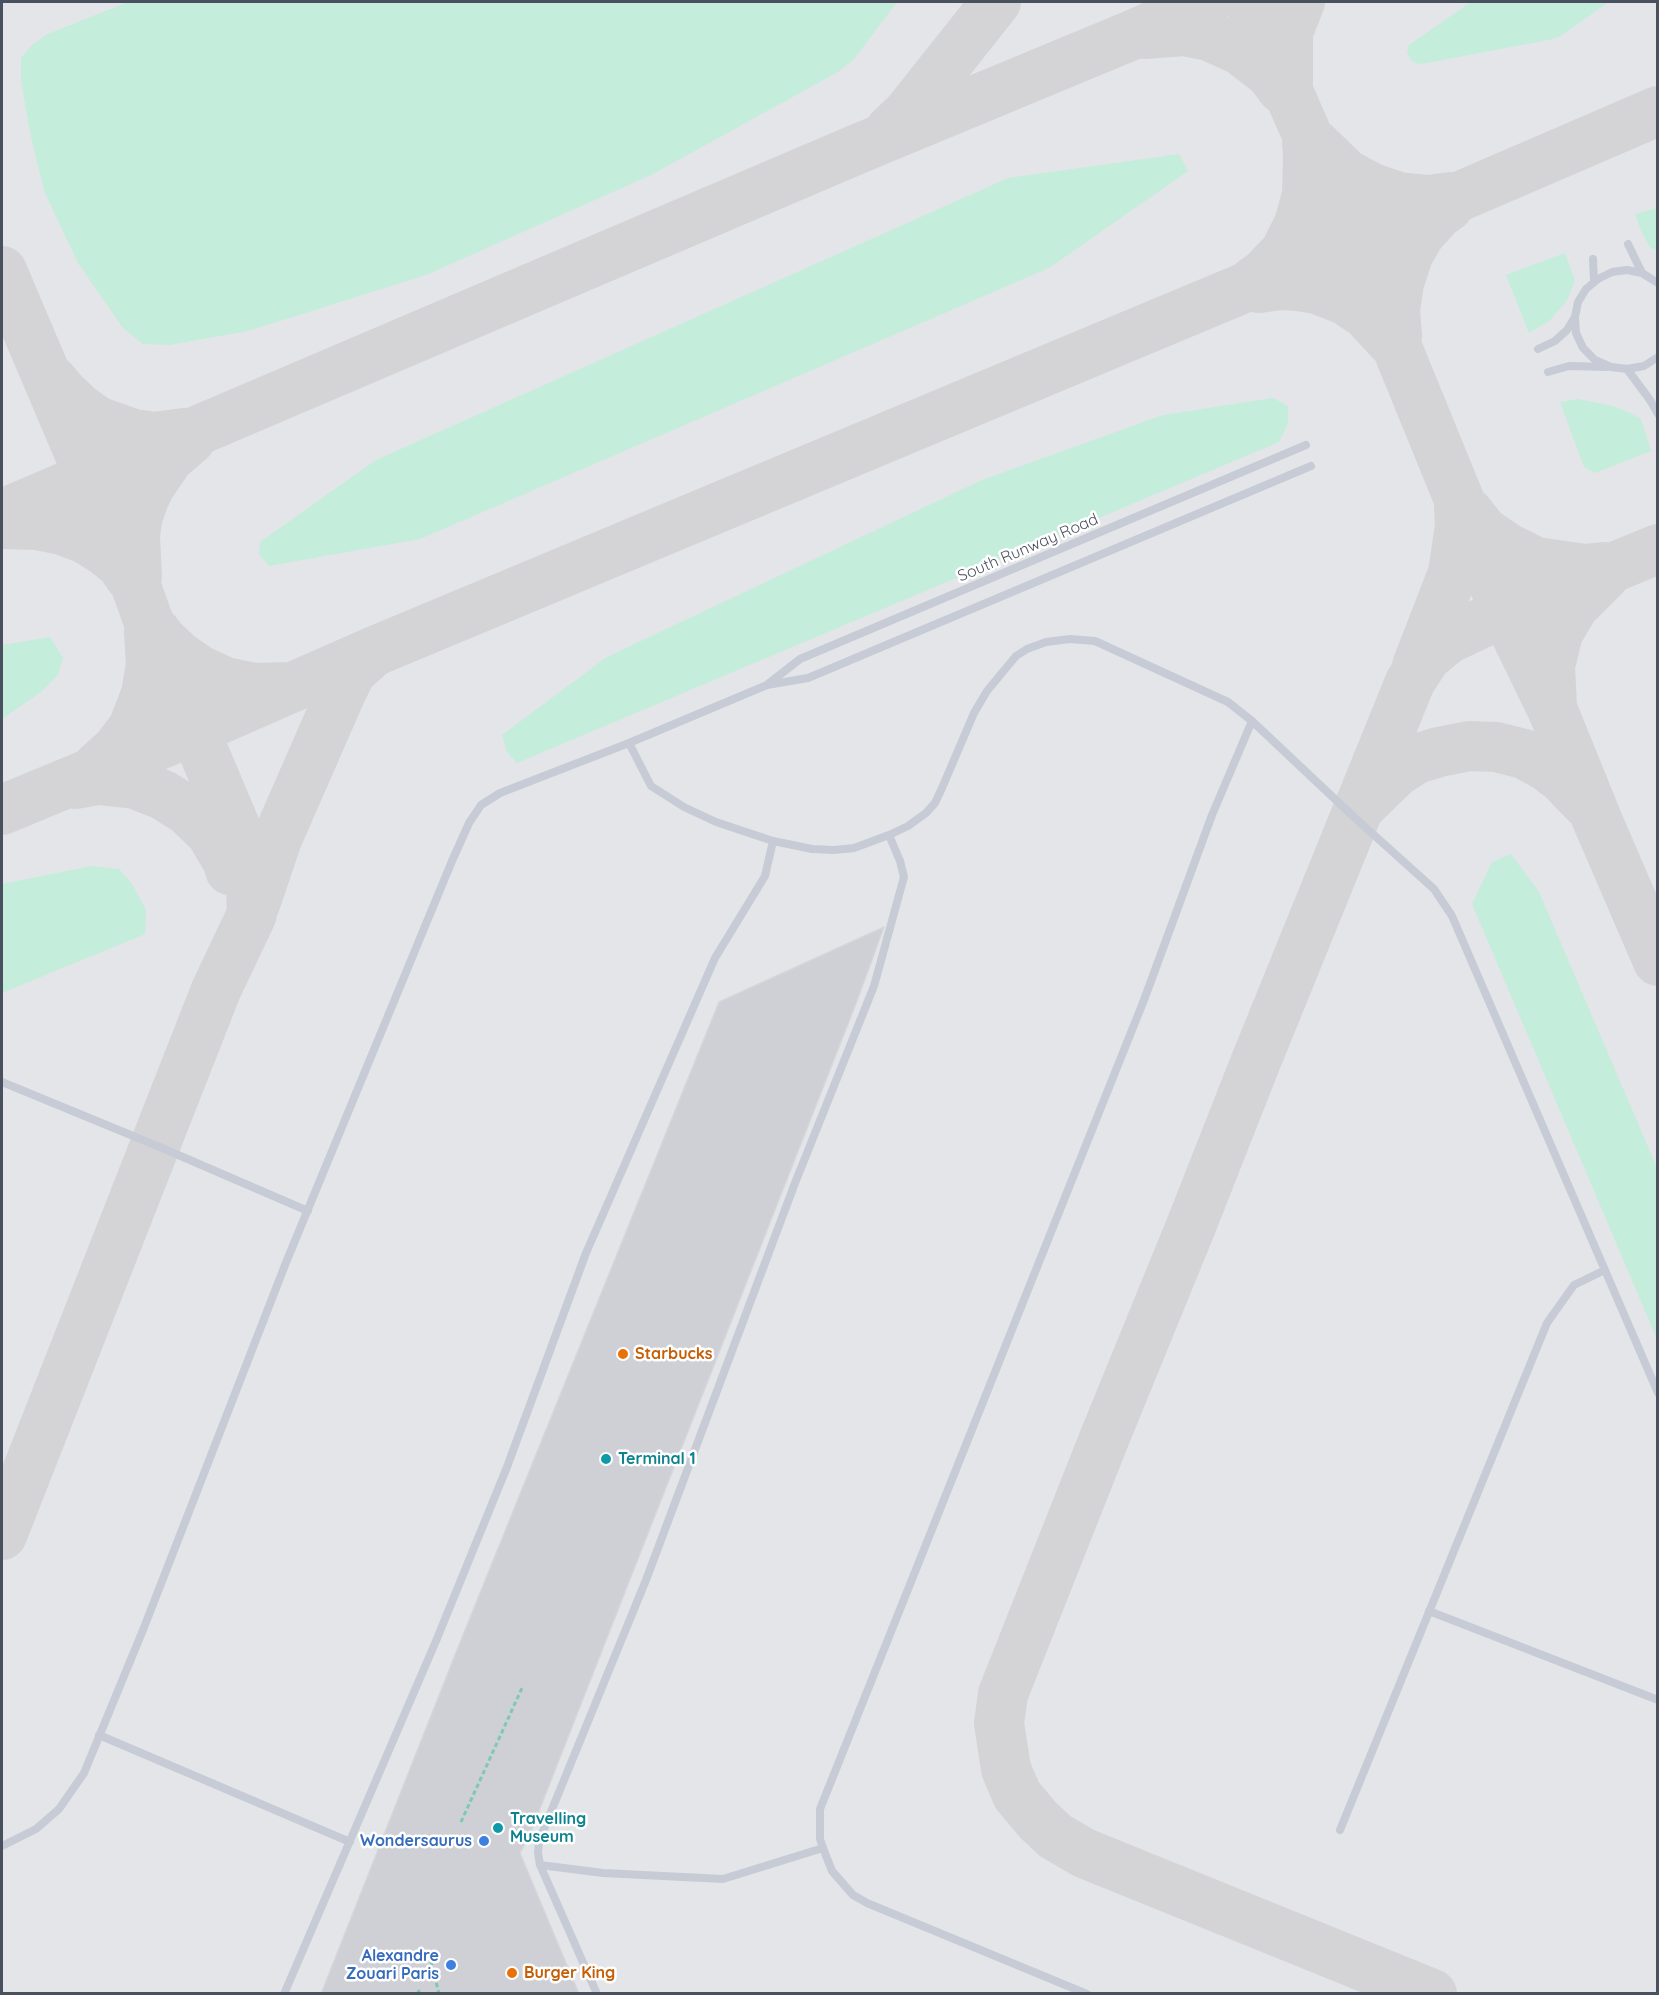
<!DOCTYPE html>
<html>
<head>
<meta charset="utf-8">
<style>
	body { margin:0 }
	#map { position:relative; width:1659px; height:1995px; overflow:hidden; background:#f3f2f1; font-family:Quicksand,sans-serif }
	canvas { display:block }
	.frame { position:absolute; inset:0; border:3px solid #4a515e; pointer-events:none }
</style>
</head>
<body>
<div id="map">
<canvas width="1659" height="1995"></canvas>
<div class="frame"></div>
</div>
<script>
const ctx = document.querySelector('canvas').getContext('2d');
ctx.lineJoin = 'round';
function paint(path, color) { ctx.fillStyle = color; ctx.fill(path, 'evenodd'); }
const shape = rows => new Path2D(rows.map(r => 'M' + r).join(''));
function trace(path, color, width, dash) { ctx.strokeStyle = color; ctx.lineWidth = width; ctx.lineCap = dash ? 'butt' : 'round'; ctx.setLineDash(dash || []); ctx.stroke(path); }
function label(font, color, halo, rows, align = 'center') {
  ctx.font = font + ' Quicksand,sans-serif'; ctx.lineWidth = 5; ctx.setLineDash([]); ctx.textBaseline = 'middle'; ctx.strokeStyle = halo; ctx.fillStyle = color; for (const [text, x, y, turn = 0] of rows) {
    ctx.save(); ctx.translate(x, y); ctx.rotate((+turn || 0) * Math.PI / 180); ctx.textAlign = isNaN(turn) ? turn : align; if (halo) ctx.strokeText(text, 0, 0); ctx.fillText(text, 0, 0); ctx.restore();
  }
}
paint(shape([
	[2,2,1657,2,1657,1993,2,1994]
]), '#e4e5e8');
paint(shape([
	[128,2,897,2,854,59,838,72,651,175,426,275,248,331,169,345,143,344,123,328,78,263,44,191,30,132,21,81,21,58,33,44,48,34],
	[1471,2,1609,2,1562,35,1553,39,1427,63,1418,64,1412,61,1407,53,1409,45],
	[1179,154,1188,171,1049,268,420,539,269,566,259,554,260,542,376,460,1008,178],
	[1657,208,1658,208,1657,251,1650,247,1642,233,1635,214],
	[1565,253,1575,281,1566,302,1549,321,1529,333,1506,275],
	[1273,398,1288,406,1288,423,1279,442,517,763,507,752,502,735,607,657,982,480,1163,415],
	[1578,399,1613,406,1628,412,1641,419,1651,451,1595,473,1584,467,1560,402],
	[50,637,63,658,58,675,42,691,2,719,2,645],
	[1511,854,1539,892,1657,1168,1657,1339,1472,904,1492,862],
	[92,866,119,869,132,884,146,910,145,934,2,993,2,884]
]), '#c4eddb');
trace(shape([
	[1249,2,1354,242,1505,612,1553,711,1598,822,1658,961],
	[1145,34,1184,31,1209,36,1240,50,1270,73,1282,89],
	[1288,84,1288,32,1300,2],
	[890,130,907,114,996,2],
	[1315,144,1346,174,1372,188,1399,197,1428,200,1451,197],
	[2,271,137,589,148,620,240,838,247,862,251,886,252,914,216,990,2,1535],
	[1254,281,1264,274,1285,252,1299,224,1307,195,1308,157,1307,143],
	[1259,288,1280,285,1298,286,1317,289,1345,300,1366,314,1391,341],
	[1397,336,1395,310,1399,283,1408,255,1420,234,1438,214,1449,206],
	[52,380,63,393,80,409,97,421,134,434,154,437,184,433],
	[1468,512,1483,531,1506,547,1536,562,1585,569,1603,567],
	[2,514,860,148,1130,36,1207,2],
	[2,524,37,525,62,530,86,539,105,551,122,565,129,576],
	[137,577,135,536,137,519,143,501,150,486,169,458,191,439],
	[156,632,163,641,179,656,199,670,225,682,254,688,289,687],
	[1417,666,1453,573,1460,526,1459,508],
	[1552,706,1550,666,1558,633,1574,606,1606,574],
	[96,768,117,749,133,728,146,694,151,665,149,632],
	[76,784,98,780,135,784,163,795,187,810,211,833,228,862,230,870],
	[1364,803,1396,772,1416,759,1439,752,1469,746,1496,747,1524,754,1546,766,1563,779,1586,803],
	[2,810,195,730,375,651,1354,242,1658,111],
	[255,904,277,839,340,695,351,672,372,653],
	[1432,1994,1084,1853,1055,1836,1038,1820,1017,1795,1006,1769,999,1723,1003,1694,1104,1439,1191,1226,1256,1061,1410,682,1426,657,1448,639,1505,612,1658,549]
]), '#d4d4d6', 50);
const building = shape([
	[884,927,857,1001,530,1834,520,1853,579,1994,321,1994,457,1650,719,1002,884,927]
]);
paint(building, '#cfd0d5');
trace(building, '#d6d6dc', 1.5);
trace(shape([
	[461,1822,522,1688],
	[431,1961,439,1994],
	[418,1990,420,1994]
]), '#7ec9b1', 3, [4.5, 3]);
trace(shape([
	[1628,244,1642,273],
	[1593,259,1594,281],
	[1658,283,1642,273,1627,270,1612,272,1598,279,1586,289,1578,302,1575,317,1576,333,1583,348,1595,360,1611,367,1627,369,1644,366,1658,357],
	[1538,349,1555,341,1567,330,1575,317],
	[1627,369,1650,400,1658,414],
	[1548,372,1569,366,1606,367],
	[768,684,800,659,1306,445],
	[629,743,651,786,684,807,716,822,773,841,812,849,834,850,854,848,889,835,908,826,926,813,935,803,942,788,974,713,987,691,1016,656,1027,649,1046,642,1070,639,1095,641,1228,702,1252,721,1355,818,1434,889,1452,916,1658,1393],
	[2,1082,155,1145,308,1211],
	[1429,1611,1658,1700],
	[99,1735,350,1842],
	[1340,1830,1547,1323,1574,1285,1605,1270],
	[2,1846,36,1829,59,1809,84,1773,143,1630,287,1260,452,861,469,823,481,805,500,793,629,743,767,685,808,678,1311,466],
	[540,1865,603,1873,723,1879,823,1848],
	[284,1994,436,1641,507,1467,586,1253,715,958,765,876,773,841],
	[597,1994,540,1865,538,1853,539,1841,646,1580,795,1183,874,986,904,877,900,861,889,835],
	[1087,1994,867,1903,853,1895,832,1871,823,1848,820,1839,820,1809,1144,1000,1212,815,1252,721]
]), '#c6cbd5', 8);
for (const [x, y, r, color] of [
	[623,1354,6,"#e8710a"],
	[606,1459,6,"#0f9aa8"],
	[498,1828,6,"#0f9aa8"],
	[484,1841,6,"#3f7fe0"],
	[451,1965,6,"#3f7fe0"],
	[512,1973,6,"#e8710a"]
]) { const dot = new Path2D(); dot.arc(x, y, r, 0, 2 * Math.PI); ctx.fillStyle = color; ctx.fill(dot); trace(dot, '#fff', 2); }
label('16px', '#4a515e', '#fff', [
	["South Runway Road",1028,548,-23]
]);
label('bold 16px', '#c56008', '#fff', [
	["Starbucks",635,1354],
	["Burger King",524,1973]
], 'left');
label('bold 16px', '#0d838f', '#fff', [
	["Terminal 1",618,1459],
	["Travelling",510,1819],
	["Museum",510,1837]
], 'left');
label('bold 16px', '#366cbe', '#fff', [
	["Wondersaurus",472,1841],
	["Alexandre",439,1956],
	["Zouari Paris",439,1974]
], 'right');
</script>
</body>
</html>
